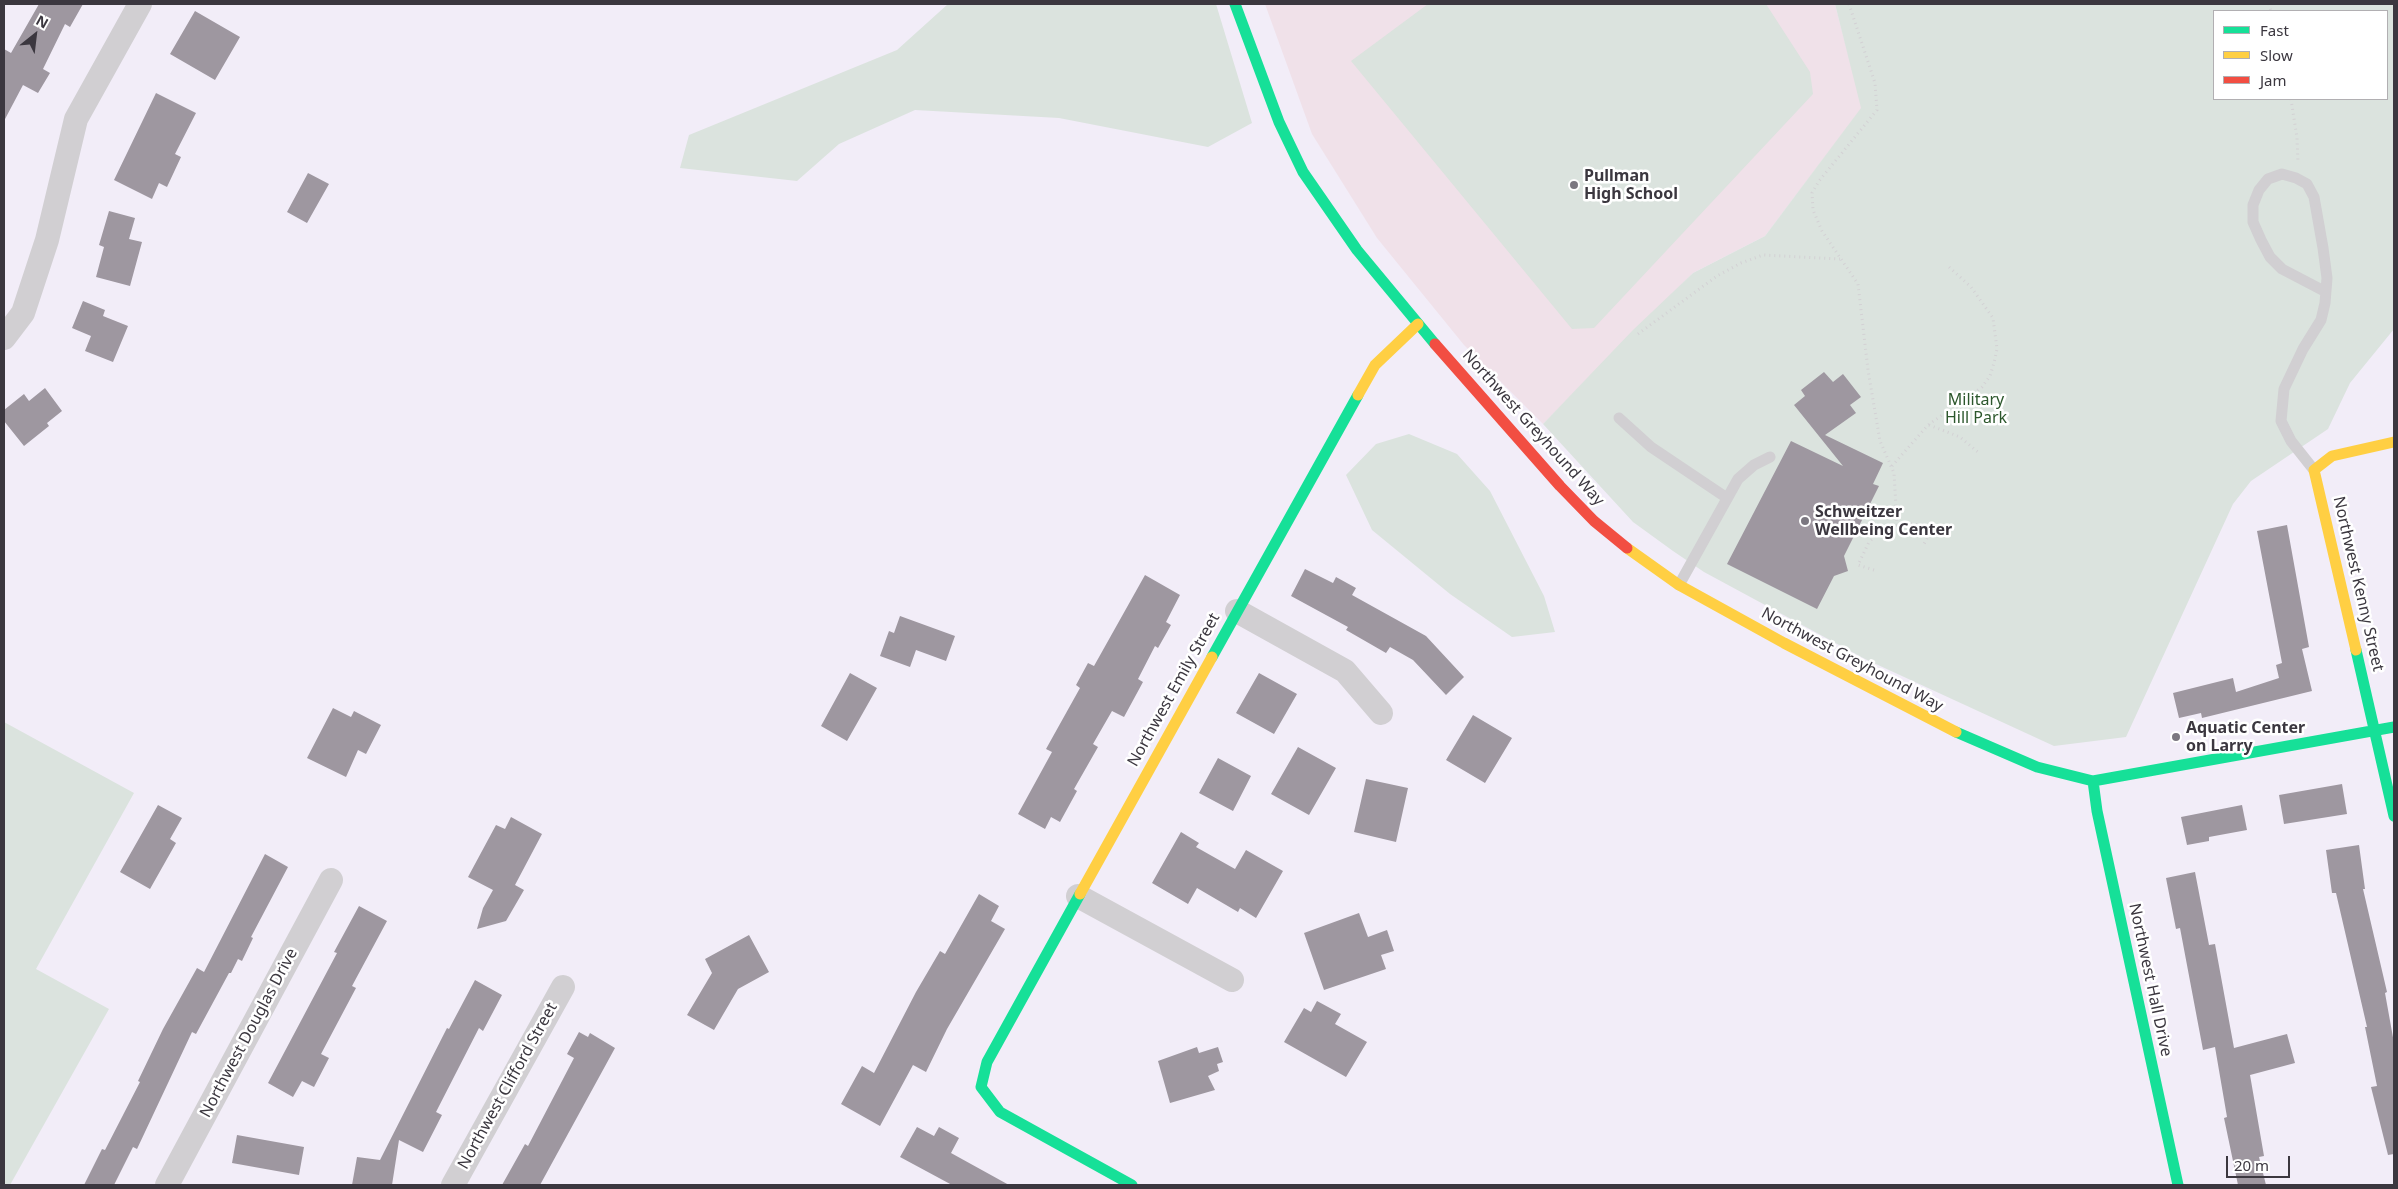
<!DOCTYPE html>
<html>
<head>
<meta charset="utf-8">
<style>
	body { margin:0 }
	#map { position:relative; width:2398px; height:1189px; overflow:hidden; background:#f2edf8; font-family:"Noto Sans",sans-serif }
	canvas { display:block }
	.frame { position:absolute; inset:0; border:5px solid #3b373f; pointer-events:none }
	.legend { position:absolute; left:2213px; top:10px; width:175px; height:90px; box-sizing:border-box; background:#fff; border:1px solid #b1afb2; margin:0; padding:6px 9px; list-style:none; font-size:15px; color:#3b373f }
	.legend li { display:flex; align-items:center; gap:10px; height:25px }
	.legend b { width:25px; border:1px solid #b1afb2 }
	.north { position:absolute; left:10px; top:10px; width:50px; height:50px; -webkit-text-stroke:4px #fff; paint-order:stroke; rotate:29deg; font-size:14px; font-weight:700; line-height:20px; text-align:center; color:#3b373f }
	.north::after { content:''; display:block; margin:auto; width:18px; height:22px; background:#3b373f; clip-path:polygon(50% 0,100% 100%,50% 72%,0 100%) }
	.scale { position:absolute; left:2226px; top:1156px; width:64px; height:22px; box-sizing:border-box; border:2px solid #3b373f; border-top:0; padding-left:6px; font-size:15px; line-height:18px; white-space:nowrap; color:#3b373f; -webkit-text-stroke:4px #fff; paint-order:stroke }
</style>
</head>
<body>
<div id="map">
<canvas width="2398" height="1189"></canvas>
<div class="frame"></div>
<ul class="legend">
<li><b style="height:6px;background:#16e098"></b>Fast</li>
<li><b style="height:6px;background:#ffcf43"></b>Slow</li>
<li><b style="height:6px;background:#f24e42"></b>Jam</li>
</ul>
<div class="north">N</div>
<div class="scale">20 m</div>
</div>
<script>
const ctx = document.querySelector('canvas').getContext('2d');
ctx.lineJoin = 'round';
function paint(path, color) { ctx.fillStyle = color; ctx.fill(path, 'evenodd'); }
const shape = rows => new Path2D(rows.map(r => 'M' + r).join(''));
function trace(path, color, width, dash) { ctx.strokeStyle = color; ctx.lineWidth = width; ctx.lineCap = dash ? 'butt' : 'round'; ctx.setLineDash(dash || []); ctx.stroke(path); }
function label(font, color, halo, rows, align = 'center') {
  ctx.font = font + ' "Noto Sans",sans-serif'; ctx.lineWidth = 5; ctx.setLineDash([]); ctx.textBaseline = 'middle'; ctx.strokeStyle = halo; ctx.fillStyle = color; for (const [text, x, y, turn = 0] of rows) {
    ctx.save(); ctx.translate(x, y); ctx.rotate((+turn || 0) * Math.PI / 180); ctx.textAlign = isNaN(turn) ? turn : align; if (halo) ctx.strokeText(text, 0, 0); ctx.fillText(text, 0, 0); ctx.restore();
  }
}
paint(shape([
	[1265,4,1835,4,1862,108,1765,236,1693,273,1543,424,1464,345,1377,238,1312,134]
]), '#f0e1e9');
paint(shape([
	[948,4,1216,4,1252,123,1208,147,1059,118,915,110,839,144,797,181,680,168,689,135,897,50],
	[1428,4,1766,4,1810,72,1813,94,1594,328,1572,329,1351,61],
	[1835,4,2394,4,2394,329,2350,383,2328,429,2251,481,2233,504,2126,737,2054,746,1865,659,1704,572,1673,551,1633,522,1543,424,1633,330,1693,273,1765,236,1861,108],
	[2214,11,2387,11,2387,99,2214,99],
	[1409,434,1457,454,1490,491,1544,596,1555,632,1512,637,1450,594,1372,530,1346,475,1376,444],
	[4,722,134,793,36,969,109,1009,10,1185,4,1185]
]), '#dbe3de');
paint(shape([
	[39,4,83,4,70,27,65,24,43,69,50,73,38,93,23,85,4,121,4,49,11,53],
	[195,11,240,37,215,80,170,54],
	[156,93,196,113,175,154,181,157,167,187,159,183,152,199,114,180],
	[308,173,329,184,307,223,287,212],
	[109,211,135,218,129,239,142,242,130,286,96,277,104,247,99,245],
	[83,301,105,310,103,316,128,326,113,362,85,351,91,336,72,328],
	[1824,372,1833,382,1843,374,1861,397,1850,405,1856,413,1825,435,1883,463,1873,484,1879,486,1844,556,1848,571,1834,576,1817,609,1727,564,1791,441,1843,466,1794,405,1805,396,1801,390],
	[45,388,62,411,47,423,49,426,24,446,4,421,4,410,24,394,29,401],
	[2287,525,2309,647,2302,649,2312,691,2202,718,2201,713,2179,718,2173,693,2233,678,2236,692,2279,678,2276,665,2282,663,2257,531],
	[1305,569,1333,583,1336,577,1356,588,1352,595,1426,636,1464,677,1446,695,1413,660,1390,647,1386,653,1346,630,1348,627,1291,596],
	[1145,575,1180,595,1166,622,1171,625,1158,648,1155,646,1138,679,1143,682,1124,717,1112,711,1093,744,1098,747,1074,789,1077,791,1060,822,1051,817,1045,829,1018,814,1052,752,1046,749,1080,688,1076,685,1088,663,1094,666],
	[900,616,955,636,946,661,916,650,910,667,880,656,889,631,894,633],
	[850,673,877,688,847,741,821,726],
	[1259,673,1297,694,1274,734,1236,713],
	[333,708,351,717,354,711,381,725,366,754,358,750,346,777,307,758],
	[1473,715,1512,738,1485,783,1446,760],
	[1298,747,1336,768,1309,815,1271,794],
	[1218,758,1251,776,1233,811,1199,793],
	[1366,779,1408,788,1396,842,1354,832],
	[2342,784,2347,814,2284,824,2279,795],
	[158,805,182,818,170,839,176,843,150,889,120,872],
	[2242,805,2247,830,2209,837,2209,841,2187,845,2181,817],
	[511,817,542,834,515,885,524,890,506,921,477,929,483,908,493,890,468,877,496,825,505,829],
	[1181,832,1199,843,1196,847,1235,869,1246,850,1283,871,1256,918,1240,908,1238,912,1197,888,1188,904,1152,883],
	[2359,845,2365,889,2363,889,2387,992,2385,993,2394,1043,2394,1154,2388,1155,2371,1087,2377,1086,2365,1027,2367,1027,2336,893,2332,893,2326,850],
	[265,854,288,867,251,937,253,938,242,961,238,959,231,973,229,973,196,1034,192,1032,137,1149,133,1147,114,1185,84,1185,102,1149,105,1150,140,1082,138,1081,163,1029,197,968,204,972],
	[2195,872,2209,945,2215,944,2234,1048,2287,1034,2295,1063,2250,1075,2264,1156,2259,1157,2266,1185,2238,1185,2224,1118,2227,1117,2215,1047,2203,1050,2180,928,2176,929,2166,878],
	[979,894,999,906,991,921,1005,929,947,1029,926,1072,913,1065,880,1126,841,1104,862,1066,874,1073,916,992,940,951,945,954],
	[359,906,387,921,352,986,356,988,321,1054,329,1058,314,1087,302,1081,293,1097,268,1083,337,953,334,952],
	[1359,913,1368,937,1387,930,1394,951,1381,955,1386,969,1324,990,1304,933],
	[749,935,769,972,738,989,714,1030,687,1015,712,973,705,959],
	[475,980,502,995,483,1031,479,1028,436,1112,442,1115,423,1152,399,1140,392,1185,352,1185,357,1157,380,1160,447,1028,449,1029],
	[1317,1001,1341,1014,1335,1024,1367,1042,1346,1077,1284,1042,1304,1008,1311,1012],
	[579,1032,588,1037,590,1033,615,1048,540,1185,502,1185,525,1144,528,1146,574,1058,567,1054],
	[1197,1047,1199,1053,1218,1047,1223,1062,1217,1064,1219,1071,1208,1076,1215,1090,1170,1103,1158,1061],
	[917,1127,934,1136,939,1127,959,1138,951,1153,1009,1185,952,1185,900,1157],
	[237,1135,304,1147,299,1175,232,1163]
]), '#9e97a0');
trace(shape([
	[1849,4,1875,83,1877,110,1819,181,1812,193,1813,210,1822,231,1858,284,1868,370,1880,441,1894,473,1897,524],
	[2269,4,2271,11],
	[2291,99,2297,138,2298,163],
	[1638,334,1717,276,1741,263,1763,255,1840,259],
	[1929,425,1960,437,1979,453],
	[1892,466,1928,425,1982,387,1990,376,1994,363,1997,349,1993,318,1971,287,1949,267],
	[1874,570,1858,565,1869,542,1885,528,1906,523,1933,527,1924,544]
]), '#d3d1d4', 3, [1, 4]);
trace(shape([
	[1619,418,1651,447,1727,498],
	[2314,470,2291,441,2281,421,2284,389,2303,349,2321,320,2325,303,2327,278,2323,248,2314,197,2307,184,2296,178,2282,174,2268,179,2259,190,2253,205,2253,222,2261,240,2270,257,2282,269,2326,292],
	[1679,585,1738,479,1754,465,1770,457]
]), '#d1cfd2', 11);
trace(shape([
	[4,338,23,313,47,240,76,119,140,4],
	[1237,611,1345,671,1381,713],
	[1078,896,1232,980],
	[167,1185,331,880],
	[453,1185,563,987]
]), '#d1cfd2', 24);
trace(shape([
	[1235,4,1279,122,1303,172,1357,250,1435,344],
	[2356,650,2394,816],
	[1212,657,1358,395],
	[1956,732,2037,767,2093,781,2394,727],
	[2093,781,2097,811,2178,1185],
	[1080,894,987,1062,981,1087,1000,1112,1132,1185]
]), '#16e098', 11);
trace(shape([
	[1358,395,1375,365,1418,324],
	[1627,548,1679,585,1784,643,1956,732],
	[2356,650,2314,470,2332,456,2394,442],
	[1080,894,1212,657]
]), '#ffcf43', 11);
trace(shape([
	[1435,344,1560,486,1594,521,1627,548]
]), '#f24e42', 11);
for (const [x, y, r, color] of [
	[1574,185,5,"#7b7780"],
	[1805,521,5,"#7b7780"],
	[2176,737,5,"#7b7780"]
]) { const dot = new Path2D(); dot.arc(x, y, r, 0, 2 * Math.PI); ctx.fillStyle = color; ctx.fill(dot); trace(dot, '#fff', 2); }
label('bold 16px', '#3b373f', '#fff', [
	["Pullman",1584,176],
	["High School",1584,194],
	["Schweitzer",1815,512],
	["Wellbeing Center",1815,530],
	["Aquatic Center",2186,728],
	["on Larry",2186,746]
], 'left');
label('16px', '#2c572c', '#fff', [
	["Military",1976,400],
	["Hill Park",1976,418]
]);
label('16px', '#3b373f', '#fff', [
	["Northwest Greyhound Way",1533,428,48],
	["Northwest Kenny Street",2358,584,77],
	["Northwest Greyhound Way",1852,660,28],
	["Northwest Emily Street",1174,690,-61],
	["Northwest Hall Drive",2150,980,78],
	["Northwest Douglas Drive",249,1033,-62],
	["Northwest Clifford Street",508,1086,-61]
]);
</script>
</body>
</html>
